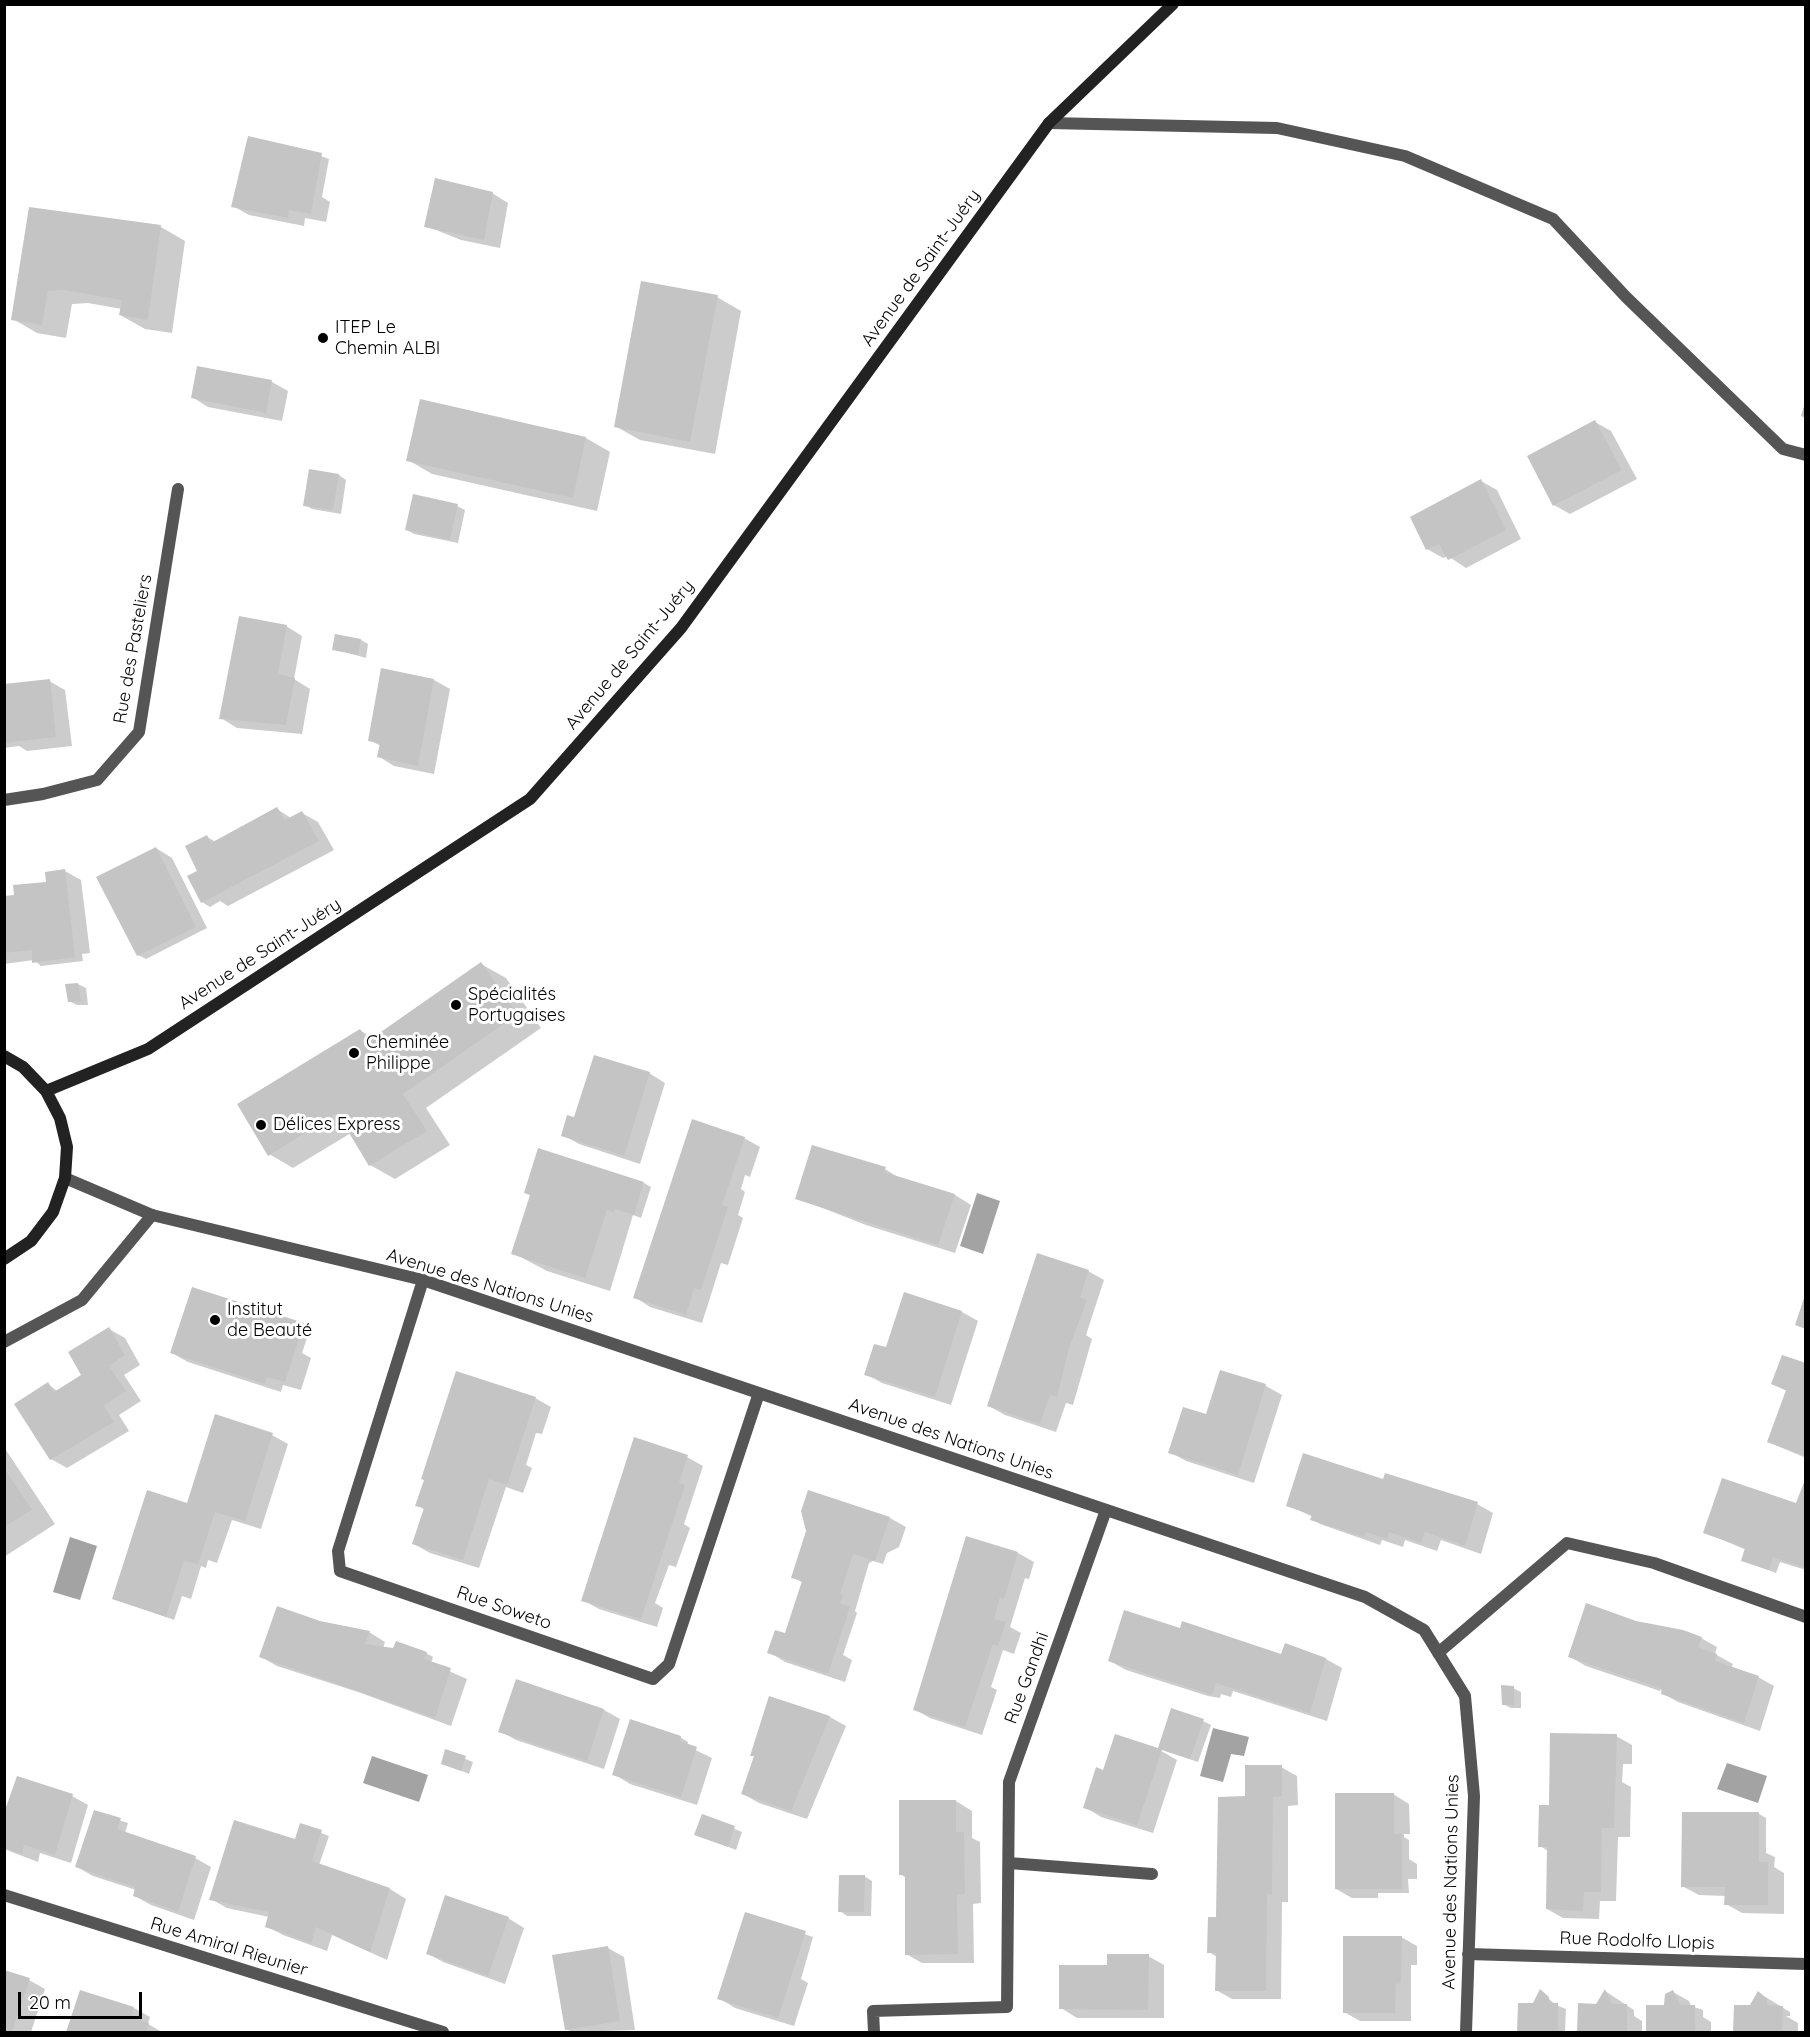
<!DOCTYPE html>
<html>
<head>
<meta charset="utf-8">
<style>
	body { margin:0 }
	#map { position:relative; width:1810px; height:2037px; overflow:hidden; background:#fff; font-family:Quicksand,sans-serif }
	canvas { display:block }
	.frame { position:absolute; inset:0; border:6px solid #000; pointer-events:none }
	.scale { position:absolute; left:18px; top:1992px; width:124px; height:27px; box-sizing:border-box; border:3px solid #000; border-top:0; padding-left:8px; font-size:18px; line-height:21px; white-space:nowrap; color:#000; -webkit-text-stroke:4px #fff; paint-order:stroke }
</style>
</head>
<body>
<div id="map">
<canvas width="1810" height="2037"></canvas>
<div class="frame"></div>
<div class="scale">20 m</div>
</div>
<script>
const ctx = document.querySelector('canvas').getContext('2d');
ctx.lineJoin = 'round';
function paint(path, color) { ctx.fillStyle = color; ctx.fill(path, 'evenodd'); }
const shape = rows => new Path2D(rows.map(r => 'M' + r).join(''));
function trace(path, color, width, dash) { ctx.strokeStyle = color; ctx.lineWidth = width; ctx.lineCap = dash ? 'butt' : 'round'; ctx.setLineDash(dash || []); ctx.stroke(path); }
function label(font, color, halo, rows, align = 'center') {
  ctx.font = font + ' Quicksand,sans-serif'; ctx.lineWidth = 6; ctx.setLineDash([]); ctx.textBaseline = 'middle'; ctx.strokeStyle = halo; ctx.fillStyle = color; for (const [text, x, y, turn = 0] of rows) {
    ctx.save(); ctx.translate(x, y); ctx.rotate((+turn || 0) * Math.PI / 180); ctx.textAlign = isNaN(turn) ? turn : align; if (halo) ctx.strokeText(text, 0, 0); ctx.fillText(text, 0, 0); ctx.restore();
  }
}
paint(shape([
	[977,1193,1000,1201,983,1254,960,1246],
	[70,1537,97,1546,80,1600,53,1592],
	[1213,1728,1249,1737,1244,1756,1231,1754,1223,1782,1200,1776],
	[372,1756,428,1775,419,1802,363,1783],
	[1727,1763,1767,1776,1758,1803,1717,1789]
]), '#a3a3a3');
paint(shape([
	[302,149,329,159,322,197,330,202,326,222,305,218,304,226,249,215,233,206],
	[492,193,508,203,500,248,461,240,426,226],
	[30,208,161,227,185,241,172,333,145,329,120,315,122,309,88,303,72,304,66,338,37,333,13,319],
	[717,297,741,311,715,454,640,440,615,426],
	[272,382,288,391,282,421,208,407,192,397],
	[421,401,586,438,610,452,597,511,432,474,408,460],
	[1595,422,1611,431,1637,479,1570,514,1554,505],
	[310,471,339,475,346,480,341,514,312,509,305,505],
	[1481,481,1497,490,1521,539,1466,568,1448,556,1443,558,1427,549],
	[457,506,465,510,458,543,414,534,407,530],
	[286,626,302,636,294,679,310,689,302,734,237,728,221,718],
	[336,636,361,640,368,644,366,658,334,649],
	[434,680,450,689,434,774,394,766,378,756,381,746,369,740],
	[49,681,65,690,72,746,27,751,19,746,4,748,4,686],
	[277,809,291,818,302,813,318,822,334,850,228,906,220,901,210,907,202,902,197,873,207,837,216,842],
	[156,848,172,858,207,928,146,959,138,955],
	[65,871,81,880,90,953,82,954,83,961,41,966,34,960,4,964,4,897,16,896,47,883],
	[481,964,506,978,541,1028,426,1108,450,1145,395,1179,370,1165,351,1133,293,1168,269,1154,360,1030,374,1039],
	[78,984,86,988,88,1005,77,1005,69,1001],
	[649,1073,665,1083,640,1164,579,1144,563,1135,575,1119],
	[744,1138,760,1147,750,1177,745,1175,741,1189,745,1192,738,1215,743,1218,728,1265,721,1263,702,1323,650,1307,635,1297],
	[885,1169,901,1179,955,1195,971,1205,955,1253,866,1225,797,1198],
	[644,1183,651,1187,641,1218,633,1215,610,1291,547,1271,513,1253],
	[1088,1271,1104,1280,1086,1335,1092,1339,1073,1405,1066,1403,1056,1432,1005,1415,989,1406],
	[905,1294,962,1312,978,1321,951,1405,882,1383,866,1374,893,1351],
	[303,1324,310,1329,302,1353,311,1358,301,1390,283,1385,281,1392,188,1362,172,1353],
	[109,1329,125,1338,140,1365,124,1375,141,1401,119,1415,129,1431,67,1468,51,1459,48,1384,57,1391,84,1375],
	[1806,1365,1806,1458,1768,1442,1787,1391,1772,1384],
	[1221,1372,1266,1386,1282,1395,1254,1483,1186,1461,1170,1452,1207,1416],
	[535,1398,551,1407,542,1434,536,1433,526,1465,532,1468,523,1493,506,1487,479,1568,430,1553,414,1544,425,1510,417,1505],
	[272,1435,288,1444,261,1529,232,1520,217,1563,208,1560,206,1568,201,1566,191,1599,182,1596,174,1620,114,1598,188,1505],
	[4,1447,55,1524,4,1557],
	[687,1457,703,1466,684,1524,690,1528,676,1567,669,1565,655,1603,663,1608,657,1627,599,1609,583,1600],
	[1384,1481,1477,1504,1493,1513,1481,1554,1441,1540,1437,1551,1405,1540,1403,1547,1382,1540,1380,1545,1320,1524,1312,1519,1313,1517,1288,1505],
	[1805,1481,1806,1570,1780,1562,1776,1573,1751,1564,1743,1560,1746,1550,1705,1532,1804,1507],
	[890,1518,906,1527,899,1547,887,1553,883,1564,873,1561,869,1563,855,1611,857,1613,843,1655,852,1660,845,1682,785,1662,769,1652,786,1635,803,1583,793,1577],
	[1018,1553,1034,1562,1029,1579,1025,1578,1010,1627,1021,1633,1014,1654,1003,1650,991,1687,997,1690,982,1735,930,1718,914,1709],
	[320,1622,369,1632,385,1642,383,1648,426,1653,433,1657,431,1663,467,1679,451,1726,358,1692,277,1666,261,1657],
	[1636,1622,1701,1638,1717,1647,1715,1654,1733,1664,1731,1668,1758,1677,1774,1686,1760,1731,1678,1702,1662,1693,1661,1689,1660,1691,1586,1666,1570,1657],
	[1180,1630,1289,1658,1286,1645,1326,1659,1342,1668,1327,1721,1233,1691,1231,1697,1221,1694,1220,1698,1208,1696,1126,1670,1110,1661],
	[517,1681,604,1710,620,1719,604,1769,516,1740,500,1731],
	[1513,1688,1521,1692,1521,1708,1511,1708,1503,1704],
	[770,1698,830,1717,846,1726,807,1819,759,1803,743,1794,755,1757,752,1755],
	[1203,1721,1211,1725,1198,1762,1165,1751],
	[1116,1736,1163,1752,1177,1760,1153,1833,1101,1817,1085,1807,1104,1772],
	[1616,1736,1632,1745,1632,1764,1623,1764,1622,1782,1631,1787,1630,1837,1618,1837,1616,1901,1600,1901,1599,1919,1563,1918,1547,1909,1548,1851,1540,1846,1556,1807],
	[680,1737,688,1742,687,1746,712,1758,697,1805,630,1784,614,1774],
	[446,1751,473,1762,469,1774,442,1763],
	[1281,1767,1297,1776,1298,1805,1288,1806,1288,1902,1282,1902,1281,1999,1232,1999,1216,1990,1217,1957,1209,1952,1246,1798],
	[1393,1794,1409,1804,1410,1834,1404,1834,1404,1837,1409,1840,1409,1859,1417,1864,1417,1879,1408,1879,1409,1893,1378,1893,1378,1898,1352,1898,1336,1889],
	[72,1796,88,1805,71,1863,40,1853,38,1862,4,1849,4,1818],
	[901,1801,956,1801,972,1811,972,1838,980,1842,981,1903,973,1904,974,1963,922,1963,906,1954,906,1878,900,1874],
	[95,1812,128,1823,125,1833,195,1858,211,1867,194,1920,151,1905,135,1896,136,1890,93,1876,77,1867],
	[1759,1814,1766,1818,1766,1853,1775,1857,1774,1867,1784,1873,1784,1914,1742,1913,1726,1904,1726,1896,1699,1895,1682,1886],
	[703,1816,742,1832,736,1850,696,1834],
	[301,1825,329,1836,319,1865,390,1889,406,1899,387,1960,332,1935,327,1951,283,1935,267,1926,269,1917,227,1908,211,1899,296,1841],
	[864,1876,872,1881,871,1916,847,1916,840,1911],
	[746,1914,813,1937,801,1979,808,1983,794,2026,735,2008,719,1998],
	[508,1918,524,1928,505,1984,443,1962,427,1953],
	[1401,1937,1417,1946,1417,1965,1411,1965,1411,2021,1360,2021,1344,2012],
	[608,1948,624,1957,635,2030,572,2032,566,2029],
	[1148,1956,1164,1965,1164,2018,1077,2018,1061,2008,1108,1967],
	[4,1972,29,1980,45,1989,31,2032,4,2032],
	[1540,1991,1556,2005,1566,2009,1565,2032,1518,2032,1519,2005,1534,2005],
	[1605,1991,1634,2010,1634,2016,1642,2021,1642,2032,1579,2032,1579,2005,1597,2005],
	[81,1992,134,2008,150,2017,148,2024,162,2032,68,2032],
	[1673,1992,1689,2001,1691,2006,1703,2010,1703,2017,1711,2022,1711,2032,1647,2032,1647,2006,1665,2006],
	[1759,1993,1790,2012,1790,2016,1786,2016,1798,2023,1798,2032,1735,2032,1735,2007,1751,2007]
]), '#0003');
paint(shape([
	[248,136,322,153,311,214,289,210,288,218,231,207],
	[435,178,493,192,484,240,424,227],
	[29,207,161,225,148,320,119,315,122,300,63,290,48,291,42,325,11,320],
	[641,281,718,295,690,442,614,427],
	[197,366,272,380,266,413,191,398],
	[420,399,586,437,573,498,406,461],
	[1805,403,1806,403,1806,418,1801,416],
	[1595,420,1622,470,1553,506,1527,456],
	[309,469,339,474,333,510,303,506],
	[1481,479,1506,530,1448,560,1439,544,1426,550,1410,517],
	[413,494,458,504,450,540,405,530],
	[239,616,287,625,278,674,295,678,286,725,219,719],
	[335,634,361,639,358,655,332,650],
	[381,668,434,679,418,766,377,757,380,743,368,741],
	[50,679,56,737,4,743,4,684],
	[277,807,285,820,302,811,319,841,201,903,187,876,197,871,185,846,207,835,211,843],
	[156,847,196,927,137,956,96,877],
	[65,869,75,957,32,963,32,950,4,953,4,896,14,895,13,885,46,882,45,872],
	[481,962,518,1014,403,1094,427,1131,369,1166,337,1113,268,1156,237,1104,360,1029,368,1041],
	[78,983,81,1001,68,1002,65,984],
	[594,1055,650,1072,624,1156,561,1136,567,1115,574,1117],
	[692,1119,745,1137,722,1205,728,1207,701,1290,694,1288,686,1315,633,1298],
	[812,1145,886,1167,884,1172,955,1194,938,1245,795,1199],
	[538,1148,644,1182,634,1215,615,1209,614,1212,607,1210,585,1278,511,1254,530,1195,524,1193],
	[1037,1253,1089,1270,1080,1297,1087,1300,1069,1348,1057,1397,1050,1395,1040,1424,987,1406],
	[192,1287,304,1323,285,1382,267,1377,265,1384,170,1353],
	[904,1292,962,1311,935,1397,864,1375,874,1344,886,1347],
	[1805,1295,1806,1295,1806,1329,1795,1325],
	[109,1327,125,1355,109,1366,126,1391,104,1406,114,1422,50,1460,14,1404,48,1382,54,1392,81,1375,68,1352],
	[1782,1355,1806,1363,1806,1456,1767,1442,1786,1390,1771,1384],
	[1220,1370,1266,1384,1238,1475,1168,1453,1183,1407,1206,1414],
	[456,1371,536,1397,507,1485,489,1479,463,1560,412,1544,424,1508,415,1506,424,1480,421,1479],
	[215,1414,273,1433,245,1521,215,1512,198,1565,184,1560,166,1617,112,1599,147,1490,187,1503],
	[634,1437,688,1455,679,1483,685,1485,641,1619,581,1601],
	[1303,1453,1383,1479,1385,1473,1478,1502,1465,1546,1425,1532,1421,1543,1389,1532,1387,1539,1366,1532,1364,1537,1310,1520,1312,1515,1286,1506],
	[4,1468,32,1510,4,1527],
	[1806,1477,1806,1560,1803,1567,1773,1557,1769,1570,1741,1561,1745,1548,1703,1533,1722,1478,1796,1503],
	[808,1490,890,1517,875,1561,853,1554,840,1594,843,1595,840,1603,850,1607,828,1674,767,1653,775,1630,785,1633,802,1581,791,1578,806,1531,801,1511],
	[966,1536,1018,1552,1004,1599,1000,1597,994,1619,1006,1622,998,1646,993,1644,965,1727,913,1710],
	[1586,1603,1636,1621,1683,1630,1702,1637,1698,1647,1717,1654,1715,1661,1759,1676,1744,1723,1661,1694,1662,1689,1568,1657],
	[277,1606,320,1621,370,1631,365,1644,393,1648,396,1641,427,1652,424,1659,451,1668,435,1718,259,1657],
	[1124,1610,1180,1628,1182,1621,1281,1654,1285,1643,1326,1658,1310,1713,1216,1683,1212,1695,1108,1661],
	[516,1679,604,1709,587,1761,498,1732],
	[1501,1685,1514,1686,1514,1705,1502,1705],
	[769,1696,830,1716,791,1811,741,1794,754,1756,750,1756],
	[1171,1708,1204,1719,1190,1759,1162,1750,1137,1825,1083,1808,1096,1767,1103,1770,1115,1734,1158,1748],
	[630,1719,681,1736,680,1741,697,1747,681,1797,612,1775],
	[1550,1733,1617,1734,1614,1828,1602,1828,1601,1892,1584,1892,1583,1911,1546,1909,1547,1847,1538,1847,1539,1805,1549,1805],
	[445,1749,466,1756,461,1771,441,1764],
	[1245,1765,1282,1765,1282,1796,1273,1797,1272,1894,1267,1894,1266,1991,1215,1991,1216,1953,1207,1953,1208,1917,1216,1917,1218,1797,1245,1796],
	[17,1776,73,1794,55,1855,24,1845,22,1854,4,1848,4,1813],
	[1335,1793,1394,1793,1394,1834,1402,1834,1402,1889,1335,1889],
	[899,1800,956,1800,956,1832,964,1832,965,1894,957,1895,958,1954,905,1955,905,1875,899,1875],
	[94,1810,121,1818,117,1829,196,1856,178,1912,133,1896,135,1887,75,1867],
	[1682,1812,1759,1812,1759,1862,1768,1862,1768,1905,1724,1905,1725,1887,1681,1887],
	[702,1814,735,1826,728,1847,694,1835],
	[234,1820,295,1839,300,1823,322,1830,312,1861,390,1888,370,1952,316,1927,311,1943,265,1927,269,1912,209,1900],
	[839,1875,865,1875,864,1912,838,1912],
	[445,1895,509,1917,488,1976,426,1954],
	[745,1912,806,1931,778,2018,717,1999],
	[1343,1936,1402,1936,1401,1983,1396,1984,1395,2013,1343,2013],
	[608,1946,620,2021,565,2030,552,1955],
	[1107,1954,1149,1954,1148,2010,1059,2009,1059,1965,1107,1965],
	[4,1970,30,1978,12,2032,4,2032],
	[1540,1989,1549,1997,1549,2003,1558,2003,1558,2032,1517,2032,1518,2003,1533,2003],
	[1605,1989,1612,2004,1627,2004,1627,2032,1577,2032,1578,2003,1596,2004],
	[80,1990,134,2007,131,2017,149,2023,146,2032,66,2032],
	[1673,1990,1680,2005,1695,2005,1695,2032,1646,2032,1646,2005,1664,2005,1665,1994],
	[1758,1991,1767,1999,1767,2005,1783,2006,1782,2032,1733,2032,1734,2005,1750,2005]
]), '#c4c4c4');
trace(shape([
	[1049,123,1277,128,1405,156,1553,219,1626,297,1783,449,1806,455],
	[4,1342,82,1300,152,1215]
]), '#555', 12);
trace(shape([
	[4,800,43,794,97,780,139,732,178,489],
	[65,1178,152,1215,423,1280,1365,1597,1424,1630,1465,1696,1474,1796,1466,2032],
	[423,1280,338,1551,340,1571,653,1679,669,1664,759,1393],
	[1438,1653,1567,1543,1654,1563,1806,1617],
	[1009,1863,1152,1874],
	[4,1895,443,2032],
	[1468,1954,1806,1964],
	[874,2032,873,2011,1007,2007,1009,1782,1106,1510]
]), '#555', 12);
trace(shape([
	[4,1056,23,1067,46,1091,60,1118,67,1147,65,1178,53,1212,31,1241,4,1259],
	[46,1091,148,1049,530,799,681,628,1049,123,1173,4]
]), '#222', 12);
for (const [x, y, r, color] of [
	[323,338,6,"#000"],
	[456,1005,6,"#000"],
	[354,1053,6,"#000"],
	[261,1125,6,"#000"],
	[215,1320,6,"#000"]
]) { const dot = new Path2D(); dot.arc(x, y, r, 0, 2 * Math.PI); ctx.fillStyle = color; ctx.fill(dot); trace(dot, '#fff', 2); }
label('18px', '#000', '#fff', [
	["Avenue de Saint-Juéry",921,268,-54],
	["Rue des Pasteliers",133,649,-80],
	["Avenue de Saint-Juéry",630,655,-50],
	["Avenue de Saint-Juéry",260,954,-33],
	["Avenue des Nations Unies",490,1286,17],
	["Avenue des Nations Unies",951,1439,19],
	["Rue Soweto",504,1608,19],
	["Rue Gandhi",1027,1678,-70],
	["Avenue des Nations Unies",1451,1882,-89],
	["Rue Rodolfo Llopis",1637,1941,2],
	["Rue Amiral Rieunier",229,1947,17]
]);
label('18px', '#000', '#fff', [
	["ITEP Le",335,328],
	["Chemin ALBI",335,349],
	["Spécialités",468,995],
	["Portugaises",468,1016],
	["Cheminée",366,1043],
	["Philippe",366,1064],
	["Délices Express",273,1125],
	["Institut",227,1310],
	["de Beauté",227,1331]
], 'left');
</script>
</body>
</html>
